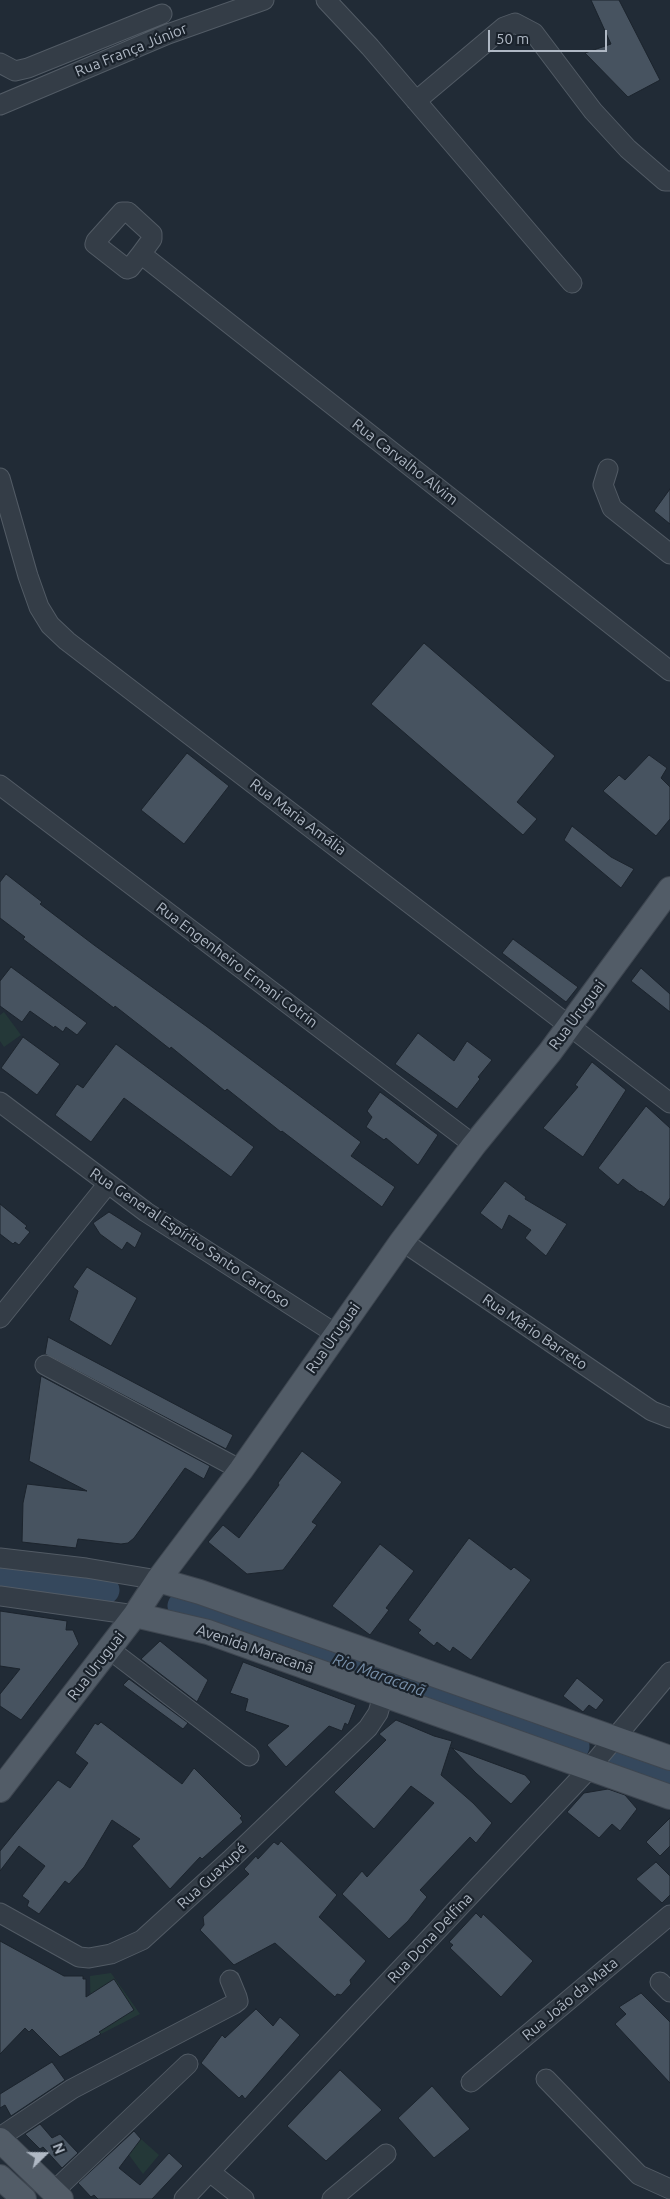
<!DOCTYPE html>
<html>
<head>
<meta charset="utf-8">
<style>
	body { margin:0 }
	#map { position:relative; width:670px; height:2199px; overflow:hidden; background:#212b36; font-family:Ubuntu,sans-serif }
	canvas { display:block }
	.north { position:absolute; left:20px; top:2129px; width:50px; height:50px; -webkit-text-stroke:4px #1a222b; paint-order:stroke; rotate:68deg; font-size:14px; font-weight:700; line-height:20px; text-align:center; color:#afb8c4 }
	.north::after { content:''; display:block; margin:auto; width:18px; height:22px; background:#afb8c4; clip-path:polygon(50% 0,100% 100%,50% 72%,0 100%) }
	.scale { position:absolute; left:488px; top:30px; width:119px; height:22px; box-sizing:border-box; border:2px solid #afb8c4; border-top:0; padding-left:6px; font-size:15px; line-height:18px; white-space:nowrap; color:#afb8c4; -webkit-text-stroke:4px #1a222b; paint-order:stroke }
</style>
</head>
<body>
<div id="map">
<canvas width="670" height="2199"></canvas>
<div class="north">N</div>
<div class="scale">50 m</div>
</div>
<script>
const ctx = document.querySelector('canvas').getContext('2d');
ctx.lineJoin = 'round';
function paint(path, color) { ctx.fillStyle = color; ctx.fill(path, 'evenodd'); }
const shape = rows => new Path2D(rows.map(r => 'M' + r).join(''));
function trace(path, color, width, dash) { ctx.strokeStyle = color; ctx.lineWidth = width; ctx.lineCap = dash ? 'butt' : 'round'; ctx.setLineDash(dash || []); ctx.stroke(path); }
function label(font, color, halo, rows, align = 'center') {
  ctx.font = font + ' Ubuntu,sans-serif'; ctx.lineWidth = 4.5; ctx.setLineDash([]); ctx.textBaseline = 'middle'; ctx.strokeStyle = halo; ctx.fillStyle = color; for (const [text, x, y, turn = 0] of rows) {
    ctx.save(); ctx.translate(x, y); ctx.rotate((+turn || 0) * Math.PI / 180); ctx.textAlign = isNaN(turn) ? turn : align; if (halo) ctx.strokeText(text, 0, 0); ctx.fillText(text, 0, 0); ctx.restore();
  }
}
paint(shape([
	[4,1012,21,1035,4,1047,0,1041,0,1015],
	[111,1973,140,2014,101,2034,91,2024,90,1976],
	[141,2139,159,2155,143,2174,129,2155]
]), '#243838');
trace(shape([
	[0,1578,82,1585,105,1590],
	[182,1606,241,1624,575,1746],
	[614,1759,670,1779]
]), '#35485d', 29);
const building = shape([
	[591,0,619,0,660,80,628,97,585,53,611,44,591,0],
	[670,489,670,524,654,511,670,489],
	[424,643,555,756,517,802,537,819,523,835,371,704,424,643],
	[187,753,229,786,184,844,141,810,187,753],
	[649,755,667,768,661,778,670,787,670,819,656,836,603,791,619,775,625,780,649,755],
	[572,826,611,857,634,869,621,888,564,840,572,826],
	[6,874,42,902,40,904,94,945,206,1026,361,1142,351,1156,395,1187,382,1207,282,1131,281,1132,227,1089,225,1091,171,1047,170,1049,115,1006,114,1008,23,939,25,937,0,918,0,882,6,874],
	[513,939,578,987,566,1002,502,953,513,939],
	[11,967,87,1023,77,1035,66,1027,63,1032,55,1026,54,1028,30,1011,22,1022,0,1006,0,981,11,967],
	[641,968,670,994,670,1012,631,981,641,968],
	[418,1033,454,1061,467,1041,492,1060,478,1077,480,1079,457,1109,395,1064,418,1033],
	[23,1037,60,1064,37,1095,1,1068,23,1037],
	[116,1044,254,1147,231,1177,124,1098,91,1142,55,1115,77,1084,83,1088,116,1044],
	[592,1062,626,1090,583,1157,543,1128,578,1087,575,1085,592,1062],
	[380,1092,438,1135,418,1165,386,1138,384,1140,366,1127,372,1117,367,1111,380,1092],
	[646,1106,670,1128,670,1198,664,1207,641,1191,640,1192,623,1179,618,1185,598,1168,646,1106],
	[505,1181,526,1197,525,1199,567,1224,546,1256,525,1238,531,1230,509,1215,502,1230,480,1213,505,1181],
	[0,1204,27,1226,25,1228,30,1232,19,1245,15,1242,13,1244,0,1234,0,1204],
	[109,1212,142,1233,135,1248,127,1242,122,1250,100,1234,93,1223,109,1212],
	[87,1267,137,1298,111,1346,69,1320,78,1291,73,1287,87,1267],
	[48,1337,233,1435,226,1449,45,1354,48,1337],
	[41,1376,210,1466,204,1479,185,1468,134,1538,128,1543,121,1544,78,1539,76,1548,22,1542,23,1503,27,1484,87,1491,29,1461,41,1376],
	[302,1451,342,1482,312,1522,317,1525,283,1570,247,1574,208,1542,223,1525,239,1538,279,1485,278,1483,302,1451],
	[469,1538,511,1570,514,1567,531,1580,471,1660,453,1647,450,1652,437,1642,434,1646,418,1633,421,1630,408,1620,469,1538],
	[380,1544,414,1571,386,1608,389,1610,370,1635,332,1606,380,1544],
	[0,1611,67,1621,66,1630,73,1630,79,1644,21,1720,0,1706,0,1694,20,1669,0,1666,0,1611],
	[160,1641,208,1680,197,1702,141,1659,160,1641],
	[243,1662,356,1705,348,1725,345,1723,342,1731,329,1726,286,1767,267,1745,289,1726,245,1711,248,1699,230,1693,243,1662],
	[577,1678,604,1700,596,1710,589,1705,583,1712,563,1696,577,1678],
	[129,1679,188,1723,183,1729,123,1685,129,1679],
	[396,1720,434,1736,452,1741,441,1775,473,1803,492,1823,476,1843,470,1837,420,1890,427,1897,408,1921,389,1939,342,1894,362,1871,367,1877,434,1803,411,1786,374,1829,334,1792,386,1740,379,1734,396,1720],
	[101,1722,182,1784,194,1768,242,1816,240,1818,243,1822,202,1859,200,1857,170,1889,132,1846,140,1839,112,1820,84,1867,69,1884,65,1881,39,1914,27,1906,29,1901,22,1896,45,1866,19,1846,0,1871,0,1851,58,1780,70,1788,88,1763,75,1753,95,1723,98,1725,101,1722],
	[452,1748,525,1775,531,1782,511,1804,476,1773,452,1748],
	[608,1789,625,1795,637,1809,620,1831,612,1824,599,1838,567,1812,584,1793,608,1789],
	[670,1818,670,1846,660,1856,646,1842,670,1818],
	[281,1841,337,1895,319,1917,366,1961,350,1980,351,1984,341,1995,337,1994,335,1997,275,1943,234,1965,200,1930,204,1925,203,1917,249,1874,244,1869,256,1856,258,1859,274,1842,278,1845,281,1841],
	[656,1862,670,1876,670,1895,662,1903,636,1879,656,1862],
	[476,1913,481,1918,483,1914,533,1961,501,1997,450,1948,453,1945,449,1942,476,1913],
	[0,1941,64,1976,83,1976,83,1979,86,1979,86,1997,114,1979,134,2010,99,2032,101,2034,60,2057,32,2029,29,2032,25,2028,0,2054,0,1941],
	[641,1993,670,2022,670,2083,615,2024,626,2014,619,2007,641,1993],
	[256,2009,273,2026,280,2017,300,2035,245,2099,242,2095,239,2098,201,2063,222,2035,225,2038,256,2009],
	[52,2062,65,2080,11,2116,5,2105,0,2108,0,2094,52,2062],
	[340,2070,382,2110,326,2161,287,2126,340,2070],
	[432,2086,470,2129,434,2158,398,2118,432,2086],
	[40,2124,52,2138,60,2134,78,2153,62,2168,43,2147,40,2149,25,2134,40,2124],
	[134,2131,141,2139,119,2168,140,2185,169,2153,183,2166,152,2199,98,2199,94,2195,91,2197,78,2183,134,2131]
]);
paint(building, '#475360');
trace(building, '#1c242d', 1);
const minor = shape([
	[326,0,370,47,572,283],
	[0,63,15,71,28,68,162,14],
	[416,101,504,27,515,23,534,33,593,111,628,149,665,181,670,181],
	[0,105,168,34,264,0],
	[141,254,130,268,127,269,95,244,96,241,122,212,128,212,152,234,152,239,141,254,670,671],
	[608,469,603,485,612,508,670,554],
	[0,478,28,576,39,607,50,625,67,641,670,1103],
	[0,785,474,1145],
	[0,1102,146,1212,336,1334],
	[402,1241,652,1411,670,1418],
	[0,1318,107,1185],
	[45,1365,241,1470],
	[0,1558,86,1568,158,1580],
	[0,1596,135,1615],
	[109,1649,249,1756],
	[0,1913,79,1957,89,1958,111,1954,142,1940,230,1860,368,1728,378,1713,383,1696],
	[660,1982,670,1992],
	[546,2079,639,2175,670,2189],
	[471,2082,670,1915],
	[0,2137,72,2089,234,2004,238,2001,237,1997,230,1980],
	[210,2172,244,2199],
	[53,2192,188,2064],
	[184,2199,589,1769,670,1672],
	[332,2199,386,2154]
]);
const major = shape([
	[158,1580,200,1592,670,1758],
	[135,1615,208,1632,670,1797],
	[0,1790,135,1615,158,1580,241,1470,402,1241,474,1145,550,1052,670,889],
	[0,2140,61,2199],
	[0,2177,24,2199]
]);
trace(minor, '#525b65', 21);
trace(major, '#3e4650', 26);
trace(minor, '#343d47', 19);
trace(major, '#525c67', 24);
label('15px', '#afb8c4', '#1a222b', [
	["Rua França Júnior",131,50,-22],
	["Rua Carvalho Alvim",405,462,38],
	["Rua Maria Amália",298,817,37],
	["Rua Engenheiro Ernani Cotrin",237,965,37],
	["Rua Uruguai",577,1015,-53],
	["Rua General Espírito Santo Cardoso",190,1238,34],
	["Rua Mário Barreto",535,1332,34],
	["Rua Uruguai",333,1338,-55],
	["Avenida Maracanã",255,1649,19],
	["Rua Uruguai",96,1666,-52],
	["Rua Guaxupé",212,1876,-43],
	["Rua Dona Delfina",430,1938,-47],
	["Rua João da Mata",570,1999,-40]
]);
label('italic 16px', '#7890aa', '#1a222b', [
	["Rio Maracanã",379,1675,20]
]);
</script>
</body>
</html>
